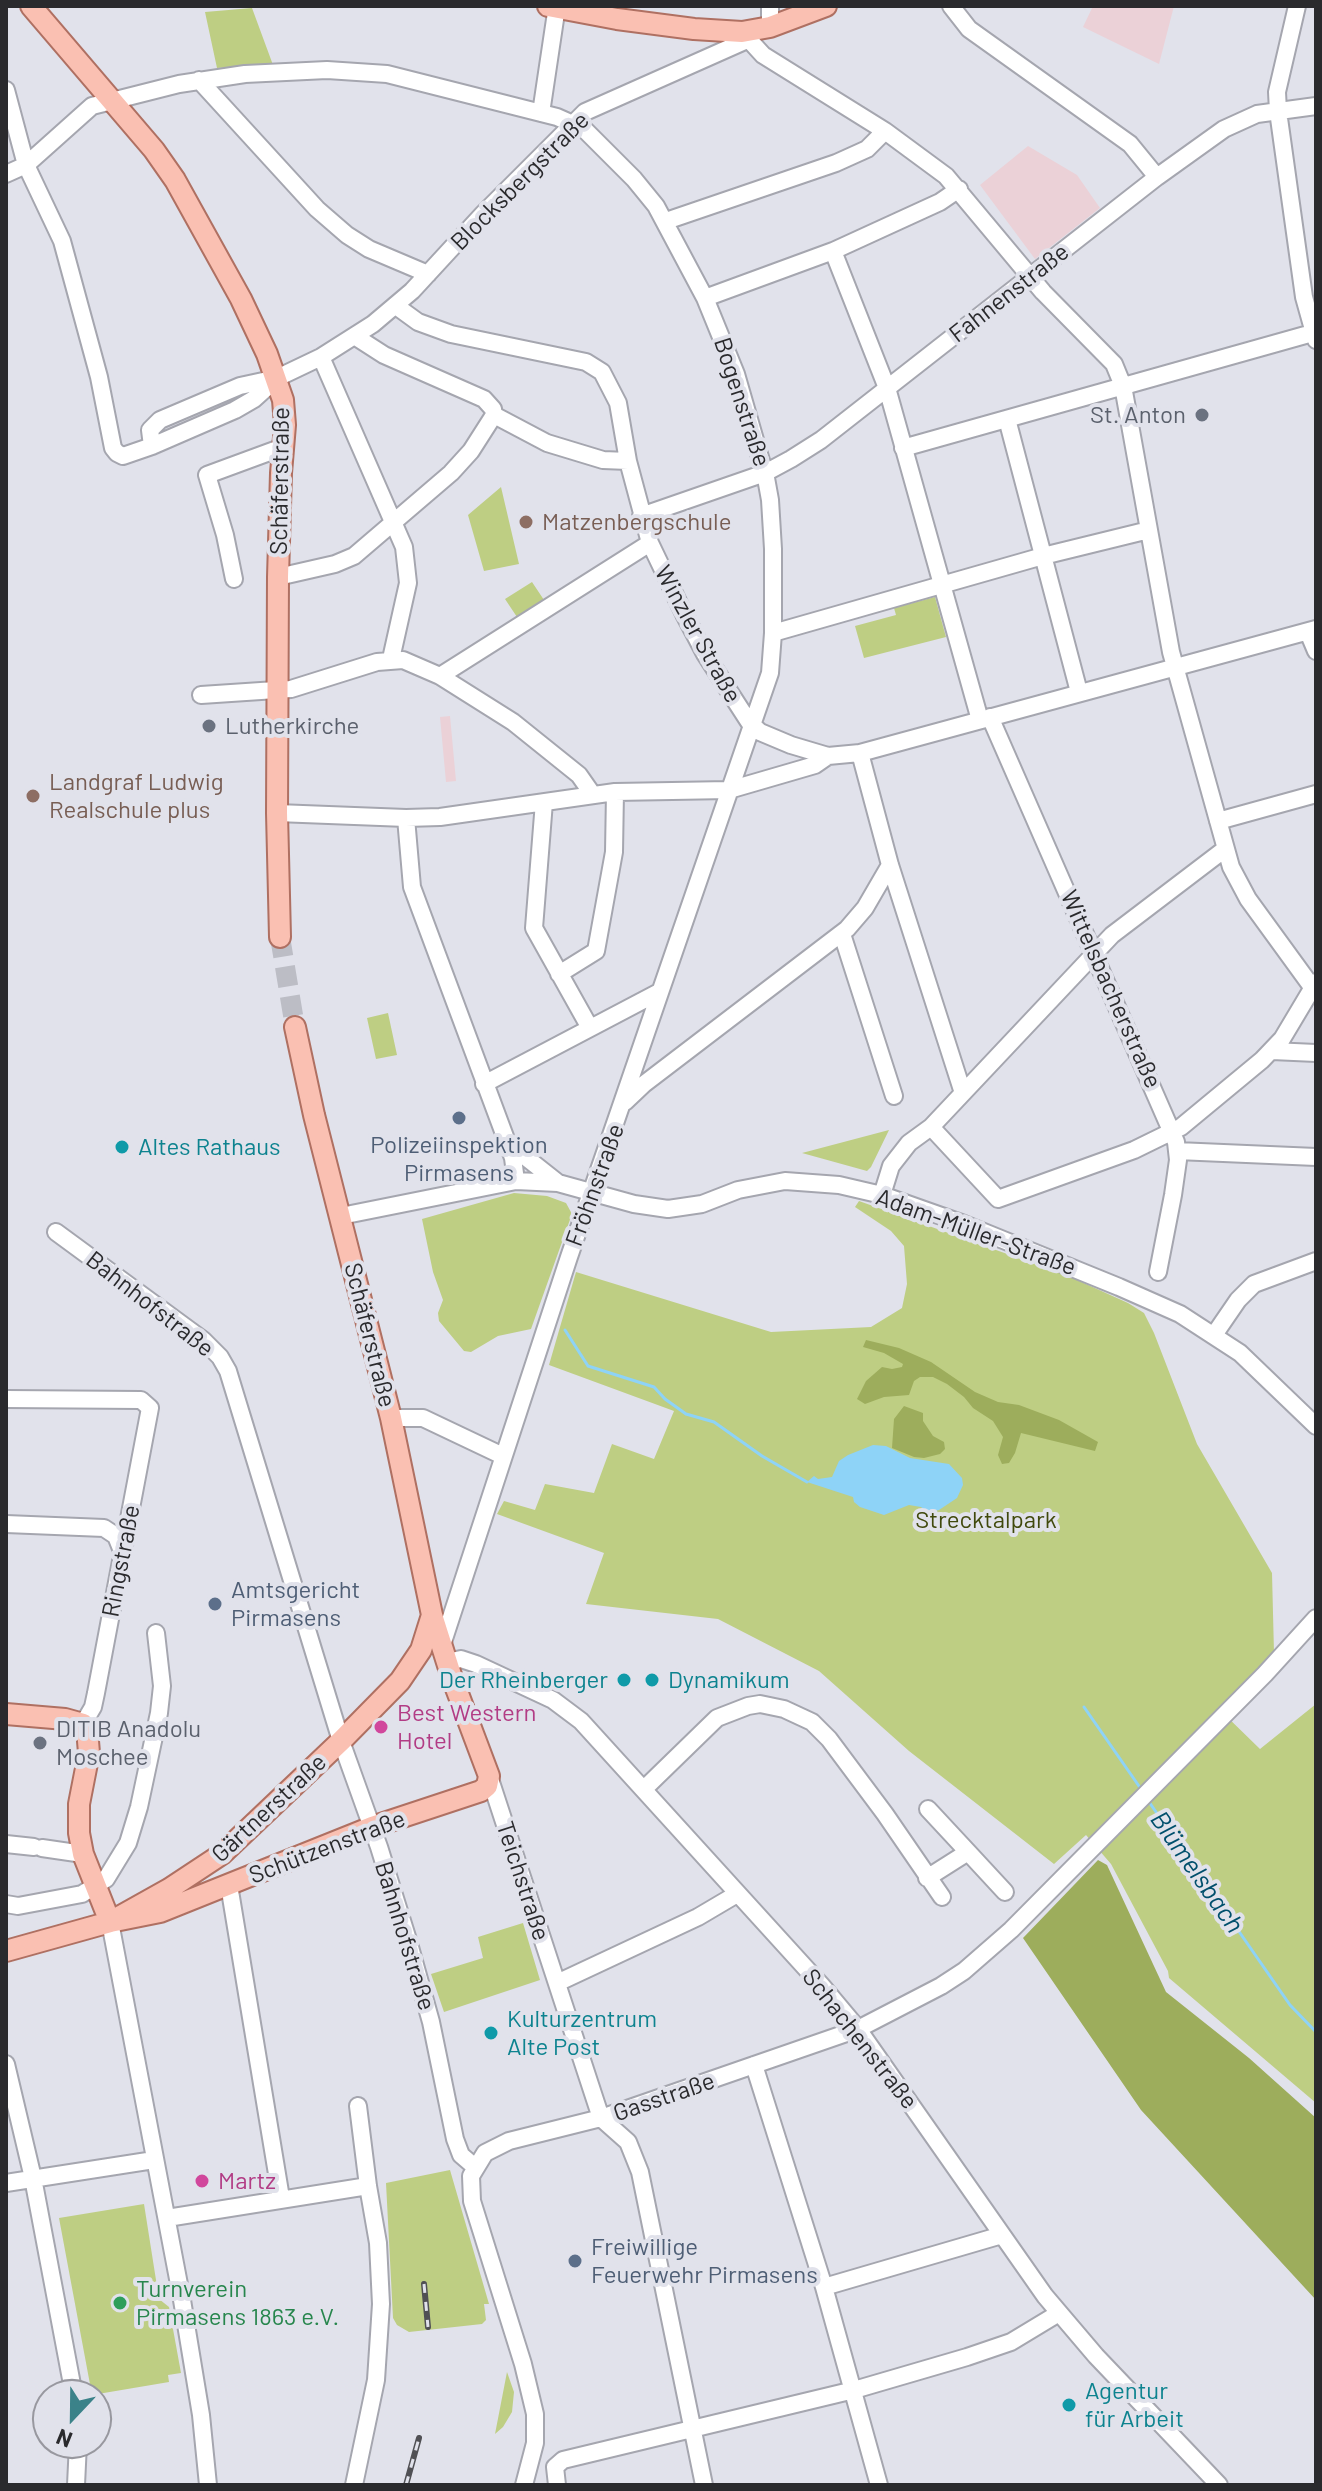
<!DOCTYPE html>
<html>
<head>
<meta charset="utf-8">
<style>
	body { margin:0 }
	#map { position:relative; width:1322px; height:2491px; overflow:hidden; background:#e1e2eb; font-family:Barlow,sans-serif }
	canvas { display:block }
	.frame { position:absolute; inset:0; border:8px solid #2a2a2d; pointer-events:none }
	.north { position:absolute; left:32px; top:2379px; width:80px; height:80px; box-sizing:border-box; background:#e1e2eb; border:2px solid #98989f; border-radius:50%; rotate:202deg; font-size:22px; font-weight:700; line-height:32px; text-align:center; color:#2a2a2d }
	.north::after { content:''; display:block; margin:auto; width:28px; height:36px; background:#3b8289; clip-path:polygon(50% 0,100% 100%,50% 72%,0 100%) }
</style>
</head>
<body>
<div id="map">
<canvas width="1322" height="2491"></canvas>
<div class="frame"></div>
<div class="north">N</div>
</div>
<script>
const ctx = document.querySelector('canvas').getContext('2d');
ctx.lineJoin = 'round';
function paint(path, color) { ctx.fillStyle = color; ctx.fill(path, 'evenodd'); }
const shape = rows => new Path2D(rows.map(r => 'M' + r).join(''));
function trace(path, color, width, dash) { ctx.strokeStyle = color; ctx.lineWidth = width; ctx.lineCap = dash ? 'butt' : 'round'; ctx.setLineDash(dash || []); ctx.stroke(path); }
function label(font, color, halo, rows, align = 'center') {
  ctx.font = font + ' Barlow,sans-serif'; ctx.lineWidth = 8; ctx.setLineDash([]); ctx.textBaseline = 'middle'; ctx.strokeStyle = halo; ctx.fillStyle = color; for (const [text, x, y, turn = 0] of rows) {
    ctx.save(); ctx.translate(x, y); ctx.rotate((+turn || 0) * Math.PI / 180); ctx.textAlign = isNaN(turn) ? turn : align; if (halo) ctx.strokeText(text, 0, 0); ctx.fillText(text, 0, 0); ctx.restore();
  }
}
paint(shape([
	[1093,6,1174,6,1159,64,1083,27],
	[1028,146,1077,175,1100,208,1035,259,980,185],
	[450,716,456,781,446,782,440,717]
]), '#ebd1d7');
paint(shape([
	[252,8,273,65,217,68,205,12],
	[501,487,519,564,484,571,468,515],
	[532,582,544,600,517,617,505,599],
	[935,597,946,637,864,658,855,626,896,615,894,608],
	[388,1013,397,1055,376,1059,367,1018],
	[889,1130,871,1167,867,1171,802,1153],
	[514,1193,547,1196,566,1203,572,1214,531,1329,498,1336,471,1352,464,1351,439,1321,438,1313,443,1300,433,1272,422,1219],
	[859,1201,1066,1275,1128,1303,1144,1313,1154,1333,1197,1444,1272,1573,1274,1653,1219,1709,1260,1749,1316,1704,1316,2103,1169,1978,1168,1971,1111,1864,1086,1835,1054,1864,909,1751,819,1671,718,1619,586,1604,604,1553,497,1514,504,1501,535,1510,545,1484,594,1493,612,1444,654,1459,674,1411,549,1365,576,1272,771,1332,871,1327,902,1308,907,1284,904,1246,891,1231,855,1207],
	[523,1923,540,1980,444,2012,431,1974,483,1958,478,1937],
	[450,2170,489,2304,484,2304,486,2320,482,2324,409,2332,397,2325,393,2318,386,2183],
	[144,2204,159,2299,169,2307,181,2373,168,2375,169,2382,92,2395,59,2218],
	[507,2372,514,2392,512,2412,503,2427,495,2434]
]), '#bece83');
paint(shape([
	[866,1340,899,1348,931,1362,975,1392,998,1402,1019,1405,1059,1420,1098,1442,1095,1451,1021,1433,1015,1453,1009,1463,1002,1464,998,1455,1003,1437,993,1421,973,1408,964,1397,947,1384,933,1377,920,1377,914,1381,909,1395,884,1397,865,1404,857,1399,866,1381,882,1367,892,1369,902,1367,903,1364,884,1353,863,1347],
	[904,1406,923,1413,923,1421,933,1436,944,1442,945,1449,940,1454,924,1458,914,1457,892,1448,894,1419],
	[1098,1860,1107,1865,1166,1992,1249,2058,1316,2118,1316,2300,1141,2110,1023,1938]
]), '#9dad5c');
paint(shape([
	[873,1445,886,1446,910,1458,949,1464,962,1478,963,1485,957,1498,939,1510,928,1513,921,1507,909,1505,884,1515,860,1507,854,1502,853,1497,807,1482,814,1476,818,1479,832,1477,839,1461,848,1455]
]), '#8ed3f7');
trace(shape([
	[565,1330,588,1366,654,1387,665,1399,686,1414,714,1422,762,1456,807,1482],
	[1084,1707,1141,1789],
	[1147,1799,1290,2005,1316,2032]
]), '#8ed3f7', 3);
trace(shape([
	[280,937,295,1027]
]), '#bcbdc5', 20, [20, 10]);
const minor = shape([
	[770,6,770,27],
	[951,6,969,29,1130,144,1157,177],
	[1297,6,1277,92,1278,111,1304,297,1316,340],
	[742,32,763,55,885,131,946,176,1043,292,1114,364,1123,386,1171,652,1231,867,1248,899,1312,987],
	[199,80,317,209,347,235,369,249,428,274],
	[6,90,26,165,62,241,99,377,113,448,117,453,123,456,152,446,235,410,254,399,275,380],
	[541,113,557,6],
	[6,174,26,165,92,106,179,84,245,74,327,70,387,74,557,117,584,129,634,179,656,206,705,298,736,374,766,478,770,500,773,549,773,633,770,673,569,1257,442,1645],
	[666,221,836,163,867,149,885,131],
	[833,251,887,388,980,720],
	[705,298,833,251,940,202,959,189],
	[396,306,418,322,451,334,586,362,602,372,618,403,628,461,650,543,684,614,705,654,749,722,760,732,791,745,828,756,860,753,1316,629],
	[321,357,404,547,408,583,391,659],
	[494,415,547,443,603,460,628,461],
	[1007,419,1079,692],
	[152,446,150,430,160,420,240,386,277,378,321,357,373,324,412,291,483,214,585,112,747,40],
	[903,448,1316,332],
	[641,516,765,473,791,459,821,440,1157,177,1224,129,1257,114,1316,106],
	[278,577,335,564,354,556,451,473,471,451,494,415,493,409,484,399,384,355,356,337],
	[234,579,225,535,207,475,283,447],
	[1308,632,1316,651],
	[773,633,1043,556,1149,530],
	[440,676,650,543],
	[201,695,291,689,377,662,403,660,440,676,513,722,579,775,593,795],
	[990,717,1176,1142,1178,1160,1173,1195,1158,1272],
	[860,753,890,865,963,1093],
	[544,802,534,928,590,1028],
	[277,813,406,818,440,817,615,792,729,790,815,765,828,756],
	[406,818,412,887,513,1158,516,1181],
	[1218,821,1316,794],
	[842,934,894,1096],
	[559,974,596,951,614,852,615,792],
	[1272,1051,1316,1053],
	[484,1084,659,992],
	[625,1102,644,1084,847,929,865,908,890,865],
	[931,1127,998,1199,1134,1150,1181,1127,1262,1060,1282,1039,1316,982],
	[509,1144,557,1182],
	[1177,1151,1316,1157],
	[882,1195,891,1166,909,1143,931,1127,1112,935,1225,849],
	[341,1216,516,1181,558,1183,634,1204,668,1209,702,1204,738,1190,785,1181,839,1185,882,1195,964,1224,1119,1287,1180,1314,1240,1353,1316,1426],
	[56,1232,203,1340,220,1357,228,1371,341,1741,379,1847,408,1940,431,2022,455,2139,461,2155,475,2167],
	[1214,1335,1238,1300,1254,1284,1316,1261],
	[6,1399,141,1400,150,1408,96,1693,93,1707,83,1724],
	[391,1418,423,1418,503,1456],
	[6,1524,104,1528,116,1536,122,1551],
	[447,1662,461,1659,476,1664,553,1700,581,1721,822,1986,858,2029,1045,2296,1096,2356,1219,2485],
	[489,1776,601,2118],
	[644,1789,717,1718,748,1706,760,1704,784,1709,812,1722,829,1739,885,1814,942,1897],
	[928,1809,968,1852],
	[6,1844,34,1847],
	[42,1848,83,1854],
	[927,1878,968,1852,1005,1892],
	[229,1885,281,2198],
	[6,1904,18,1906,82,1894,106,1879,128,1843,139,1807,159,1713,162,1686,156,1633],
	[110,1922,182,2300,201,2415,208,2485],
	[557,1983,698,1917,737,1894],
	[6,2064,33,2178,74,2395],
	[754,2065,824,2287,879,2485],
	[601,2118,628,2142,640,2172,704,2485],
	[6,2183,154,2160],
	[167,2218,368,2186],
	[824,2287,1002,2235],
	[76,2485,78,2443],
	[354,2485,376,2380,381,2304,378,2243,368,2186,358,2106],
	[524,2485,535,2443,535,2414,523,2364,472,2201,471,2176,485,2153,509,2141,601,2118,858,2029,941,1986,964,1971,1011,1930,1265,1674,1316,1618],
	[557,2485,555,2467,563,2460,854,2390,967,2357,1011,2342,1059,2313]
]);
const major = shape([
	[31,6,154,150,175,180,241,299,267,354,283,400,285,425,281,473,278,577,277,813,280,937],
	[548,6,617,19,694,29,742,32,770,27,826,6],
	[6,1714,65,1719,83,1724,87,1729,89,1753,79,1804,79,1833,83,1854,110,1922],
	[110,1922,160,1912,372,1827,481,1791,487,1786,489,1776,451,1675,432,1615,391,1418,314,1115,295,1027],
	[6,1951,110,1922,169,1889,222,1854,341,1741,400,1681,421,1650,432,1615]
]);
trace(minor, '#a5a6af', 20);
trace(major, '#af7062', 24);
trace(minor, '#fff', 16);
trace(major, '#fac0b2', 20);
const rail = shape([
	[424,2284,428,2327],
	[406,2485,419,2438]
]);
trace(rail, '#505054', 6);
trace(rail, '#e1e2eb', 3, [9]);
for (const [x, y, r, color] of [
	[1202,415,8,"#6b7280"],
	[526,522,8,"#8d6e63"],
	[209,726,8,"#6b7280"],
	[33,796,8,"#8d6e63"],
	[459,1118,8,"#5c6f8a"],
	[122,1147,8,"#0f9aa8"],
	[215,1604,8,"#5c6f8a"],
	[624,1680,8,"#0f9aa8"],
	[652,1680,8,"#0f9aa8"],
	[381,1727,8,"#d1479c"],
	[40,1743,8,"#6b7280"],
	[491,2033,8,"#0f9aa8"],
	[202,2181,8,"#d1479c"],
	[575,2261,8,"#5c6f8a"],
	[120,2303,8,"#2e9e5b"],
	[1069,2405,8,"#0f9aa8"]
]) { const dot = new Path2D(); dot.arc(x, y, r, 0, 2 * Math.PI); ctx.fillStyle = color; ctx.fill(dot); trace(dot, '#e1e2eb', 3); }
label('24px', '#2a2a2d', '#e1e2eb', [
	["Blocksbergstraße",520,181,-45],
	["Fahnenstraße",1009,293,-38],
	["Bogenstraße",742,402,72],
	["Schäferstraße",280,481,-89],
	["Winzler Straße",698,634,61],
	["Wittelsbacherstraße",1111,989,66],
	["Fröhnstraße",595,1185,-70],
	["Adam-Müller-Straße",976,1232,20],
	["Bahnhofstraße",150,1304,38],
	["Schäferstraße",370,1335,76],
	["Ringstraße",121,1561,-79],
	["Gärtnerstraße",269,1808,-43],
	["Schützenstraße",327,1847,-21],
	["Teichstraße",523,1881,72],
	["Bahnhofstraße",405,1936,73],
	["Schachenstraße",860,2039,52],
	["Gasstraße",664,2097,-19]
]);
label('24px', '#5b616d', '#e1e2eb', [
	["St. Anton",1186,415,"right"],
	["Lutherkirche",225,726],
	["DITIB Anadolu",56,1729],
	["Moschee",56,1757]
], 'left');
label('24px', '#785e54', '#e1e2eb', [
	["Matzenbergschule",542,522],
	["Landgraf Ludwig",49,782],
	["Realschule plus",49,810]
], 'left');
label('24px', '#4e5e75', '#e1e2eb', [
	["Polizeiinspektion",459,1145,"center"],
	["Pirmasens",459,1173,"center"],
	["Amtsgericht",231,1590],
	["Pirmasens",231,1618],
	["Freiwillige",591,2247],
	["Feuerwehr Pirmasens",591,2275]
], 'left');
label('24px', '#0d838f', '#e1e2eb', [
	["Altes Rathaus",138,1147],
	["Der Rheinberger",608,1680,"right"],
	["Dynamikum",668,1680],
	["Kulturzentrum",507,2019],
	["Alte Post",507,2047],
	["Agentur",1085,2391],
	["für Arbeit",1085,2419]
], 'left');
label('24px', '#40490c', '#e1e2eb', [
	["Strecktalpark",986,1520]
]);
label('24px', '#b23c85', '#e1e2eb', [
	["Best Western",397,1713],
	["Hotel",397,1741],
	["Martz",218,2181]
], 'left');
label('24px', '#27864d', '#e1e2eb', [
	["Turnverein",136,2289],
	["Pirmasens 1863 e.V.",136,2317]
], 'left');
label('italic 26px', '#004f6c', '#e1e2eb', [
	["Blümelsbach",1197,1872,55]
]);
</script>
</body>
</html>
